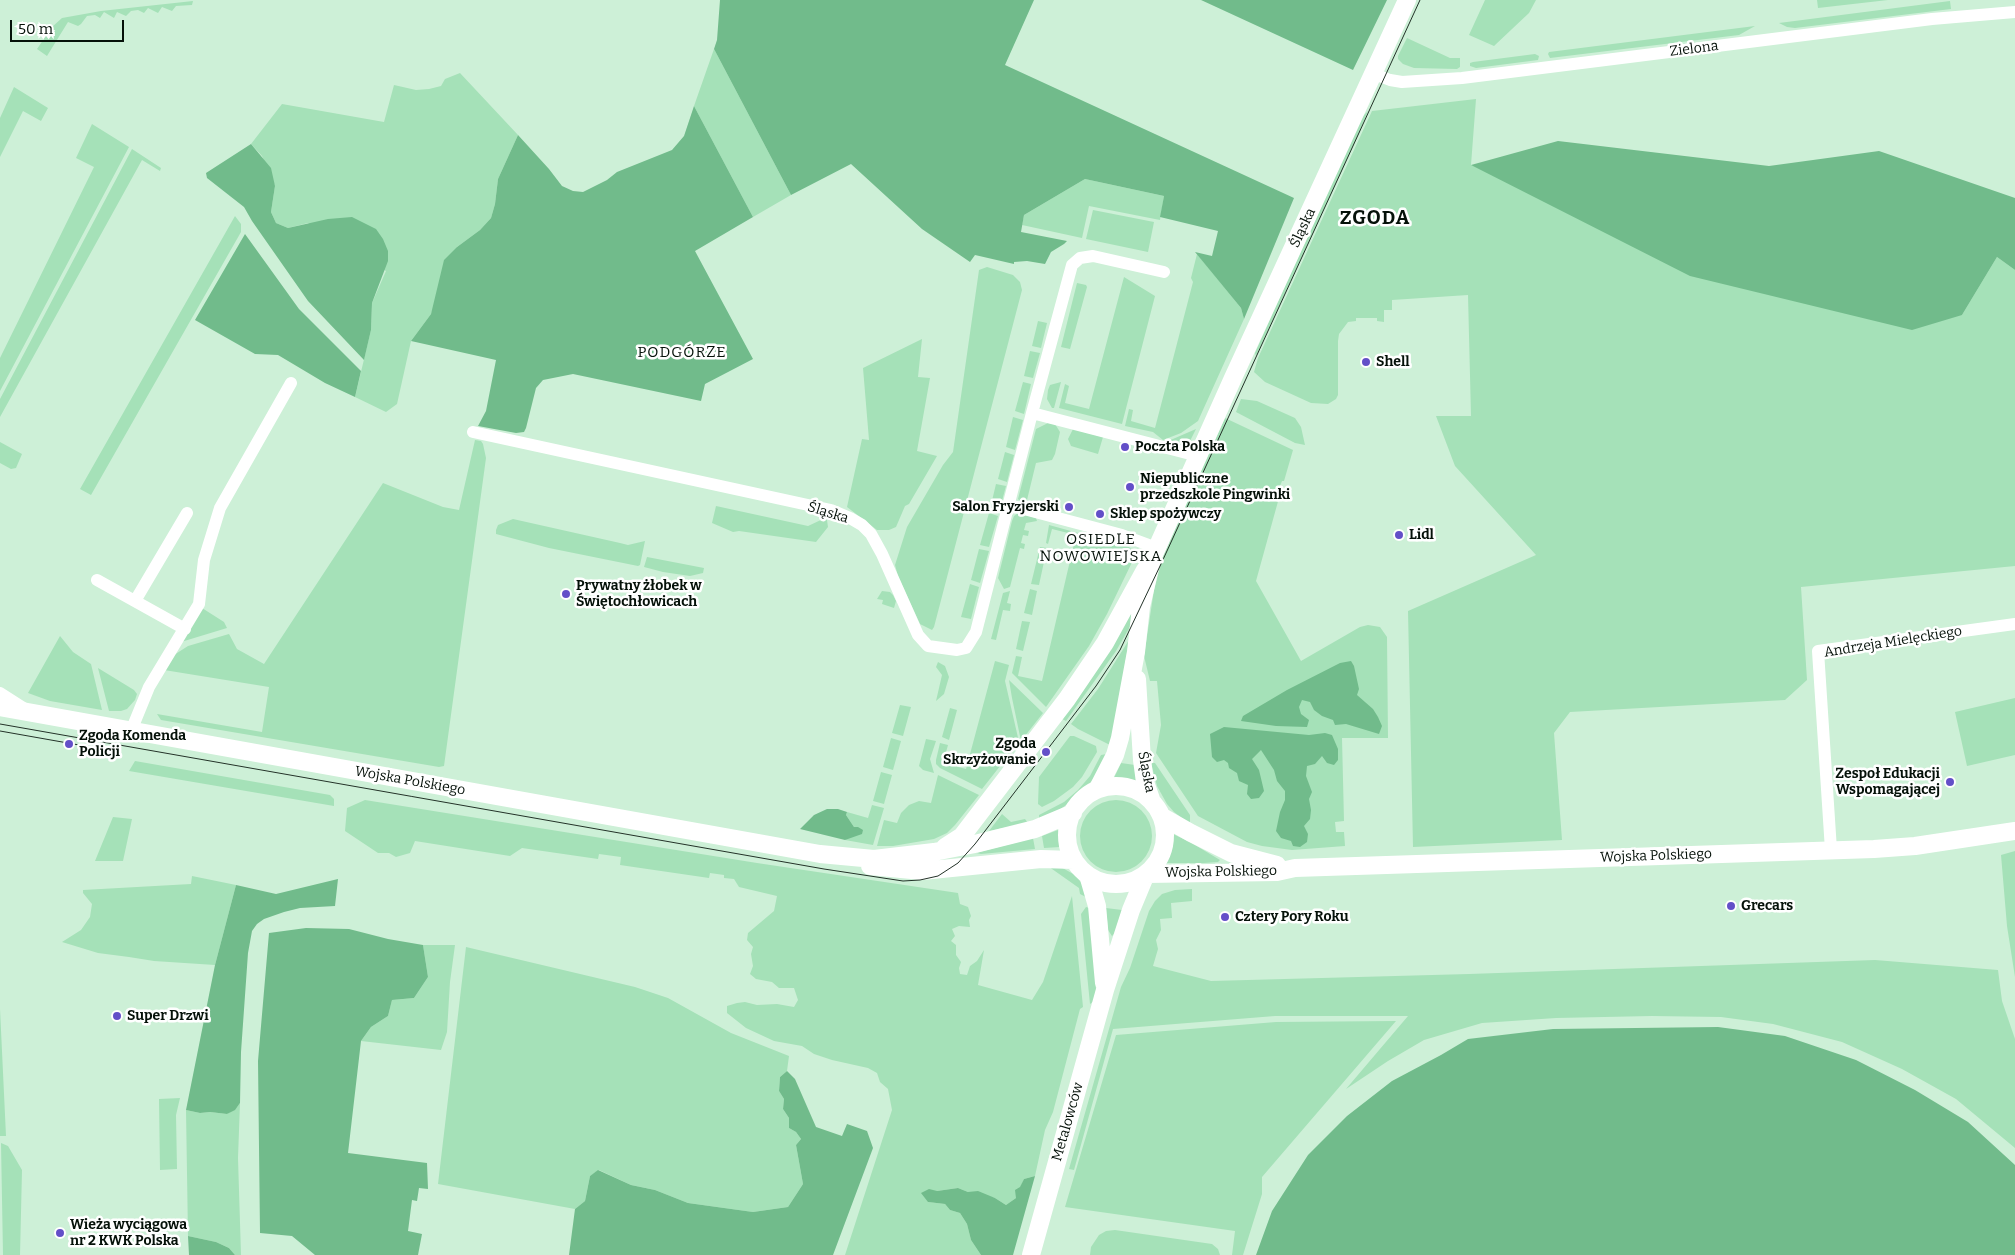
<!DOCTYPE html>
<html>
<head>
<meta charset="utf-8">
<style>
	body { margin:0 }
	#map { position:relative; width:2015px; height:1255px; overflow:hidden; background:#cdf0d7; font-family:Bitter,serif }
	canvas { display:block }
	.scale { position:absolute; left:10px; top:20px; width:114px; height:22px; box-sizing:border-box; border:2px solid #051109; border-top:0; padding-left:6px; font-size:15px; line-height:18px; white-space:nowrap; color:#051109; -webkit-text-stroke:4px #fff; paint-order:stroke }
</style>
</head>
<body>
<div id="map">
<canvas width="2015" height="1255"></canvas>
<div class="scale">50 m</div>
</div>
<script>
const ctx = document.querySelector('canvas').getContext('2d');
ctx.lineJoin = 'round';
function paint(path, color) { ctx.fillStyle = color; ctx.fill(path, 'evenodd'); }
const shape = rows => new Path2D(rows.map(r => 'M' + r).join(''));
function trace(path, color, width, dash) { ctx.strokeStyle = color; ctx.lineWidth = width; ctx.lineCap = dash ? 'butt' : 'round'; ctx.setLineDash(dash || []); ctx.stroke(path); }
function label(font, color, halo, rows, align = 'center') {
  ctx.font = font + ' Bitter,serif'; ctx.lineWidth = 5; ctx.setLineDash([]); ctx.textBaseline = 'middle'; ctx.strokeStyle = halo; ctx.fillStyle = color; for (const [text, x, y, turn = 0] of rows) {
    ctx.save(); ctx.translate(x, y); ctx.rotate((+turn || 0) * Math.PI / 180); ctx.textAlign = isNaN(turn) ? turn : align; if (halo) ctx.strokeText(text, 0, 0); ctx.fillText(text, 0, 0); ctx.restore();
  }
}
paint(shape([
	[1485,0,1536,0,1529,13,1494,46,1469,35],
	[1817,0,1888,0,1818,8],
	[193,1,192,5,176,6,172,11,162,7,158,13,148,8,144,13,138,10,131,11,126,16,117,12,114,18,104,12,100,18,95,15,87,16,81,24,78,26,68,22,47,56,37,49,52,27,62,18,101,11],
	[1950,1,1951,9,1795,28,1787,27,1779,23],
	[1755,26,1739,35,1550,58,1548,54,1549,52],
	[1407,38,1450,58,1460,58,1460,67,1457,69,1414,68,1403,64,1398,59,1398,56],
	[714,49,791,195,753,217,694,106],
	[1535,54,1539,56,1538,60,1476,68,1470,66,1470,63,1473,62],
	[460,73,518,135,498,179,495,204,491,218,480,230,457,247,431,314,411,341,397,404,386,412,355,397,371,330,372,303,386,271,308,223,288,228,276,223,271,212,275,186,262,156,251,144,282,104,384,122,394,85,416,90,429,89,441,86,445,79],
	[14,87,48,108,41,121,23,111,0,157,0,118],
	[1476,99,1471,165,1962,315,1997,257,2015,270,2015,566,1801,587,1807,680,1785,700,1570,712,1554,733,1562,840,1413,847,1408,611,1536,555,1455,466,1436,416,1471,416,1468,295,1392,300,1392,310,1384,310,1384,322,1377,321,1377,318,1356,318,1356,321,1348,322,1339,334,1338,341,1338,395,1336,399,1328,404,1311,403,1265,382,1254,372,1258,358,1372,111],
	[1368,111,1356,140,1256,356,1255,353,1285,286,1358,126,1363,116],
	[92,124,129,147,0,391,0,358,94,167,76,158],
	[132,149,161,168,160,171,142,160,0,417,0,399],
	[1085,179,1164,196,1160,220,1089,206,1082,238,1022,225,1024,215],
	[1093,210,1154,222,1148,252,1086,239],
	[235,216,241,224,241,232,91,495,80,489],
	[1197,254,1241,308,1244,319,1198,421,1181,433,1163,440,1153,432,1125,426,1129,409,1133,410,1131,421,1155,428,1193,282,1191,278],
	[987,267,1013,275,1020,282,1022,290,934,627,932,630,920,624,898,576,895,565,907,527,943,465,953,452,979,270],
	[1124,277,1155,296,1122,424,1059,408,1065,384,1069,386,1065,403,1089,409],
	[1077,283,1086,285,1087,287,1070,349,1061,347],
	[1038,321,1047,323,1041,348,1032,346],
	[922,339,918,377,930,378,917,451,937,456,909,504,905,506,896,527,889,530,877,530,847,507,862,439,869,440,863,368],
	[1030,351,1040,353,1033,378,1024,376],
	[1023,382,1031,384,1024,414,1015,411],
	[1061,382,1054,408,1052,408,1047,399,1048,390,1050,385],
	[1241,399,1257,401,1295,418,1301,427,1305,445,1295,443,1236,412],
	[1013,417,1023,420,1015,450,1006,447],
	[1225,418,1293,450,1284,481,1282,481,1280,486,1282,487,1256,581,1301,661,1360,627,1368,625,1380,627,1387,637,1388,738,1342,738,1344,821,1335,822,1336,832,1344,832,1345,846,1292,850,1262,846,1247,842,1198,816,1156,753,1161,725,1157,681,1150,681,1144,656,1154,590,1165,548],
	[1048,423,1055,424,1060,432,1055,454,1052,460,1036,463,1027,500,1021,502,1018,499,1036,429],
	[1073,429,1103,437,1098,454,1071,446,1068,439],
	[1196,429,1188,445,1183,446,1166,442],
	[475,440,481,441,483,444,486,458,444,766,439,767,161,720,157,714,262,732,269,687,164,670,174,655,188,646,229,634,237,649,264,664,383,483,443,507,459,510],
	[0,442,22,454,16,468,11,469,0,463],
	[1005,452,1014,455,1007,482,998,479],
	[996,484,1006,486,999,512,990,509],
	[716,506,808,526,823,519,827,520,828,527,816,542,739,531,733,532,712,523],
	[989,513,998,516,989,547,980,545],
	[1018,513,1036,518,1037,521,1026,523,1024,530,1029,531,1028,536,1023,535,1021,543,1025,544,1024,549,1020,548,1010,587,1004,589,998,578,1012,521,1014,516],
	[513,519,620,543,628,545,645,541,640,565,638,566,549,548,496,534,496,530,498,525],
	[1049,525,1129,547,1136,554,1107,614,1089,646,1046,707,1012,673,1016,656,1022,657,1018,676,1042,681,1076,535,1052,529,1048,544,1046,543],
	[1040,547,1047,548,1039,585,1031,584],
	[979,549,989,551,980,583,971,580],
	[647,557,704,568,703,573,690,576,663,572,644,567],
	[970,584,979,587,971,619,961,617],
	[1030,589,1037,591,1032,615,1024,613],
	[882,591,890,592,893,595,896,601,894,608,882,604,883,600,877,599],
	[1010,591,1007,603,1011,604,1010,611,1003,610,996,640,991,639,1003,593],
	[202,608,224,622,227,628,181,642],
	[1129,614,1132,614,1131,625,1116,651,1066,721,1060,718],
	[1022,621,1030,622,1023,651,1016,649],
	[60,636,73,652,91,664,102,710,50,701,28,693],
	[1129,640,1115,729,1110,745,1078,729,1071,724,1098,689],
	[995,661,1009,665,1005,681,1019,742,982,789,940,768,936,764,936,760,940,743,948,745,943,763,966,769],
	[938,662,945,666,949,677,944,694,936,701,942,675,936,667],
	[98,668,134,690,137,694,135,700,127,709,121,711,109,711],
	[1009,680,1043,713,1021,741,1012,698],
	[2015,698,2015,755,1967,766,1955,712],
	[900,705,911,707,903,736,892,733],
	[950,708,957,710,949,740,942,737],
	[1070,736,1074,736,1096,746,1097,752,1082,777,1073,787,1054,801,1042,807,1038,804,1039,777],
	[891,738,901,741,893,770,883,767],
	[926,739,936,741,930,759,934,773,923,770,919,766],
	[1107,754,1094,778,1082,793,1058,811,1039,820,1039,815,1064,802,1078,790,1090,776,1101,755],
	[135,761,330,795,334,799,334,806,129,771],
	[1121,763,1135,765,1136,782,1116,780,1114,778],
	[1151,763,1155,763,1190,815,1190,824,1174,812,1167,804,1157,786],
	[881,772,892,775,884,804,873,801],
	[938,775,979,795,955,825,947,833,934,839,893,846,877,846,884,820,897,823,901,813,909,805,919,801,931,803],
	[365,800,757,863,958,893,960,904,968,907,971,916,969,920,970,927,959,926,952,929,955,936,951,941,956,945,956,955,961,962,959,968,960,974,967,975,970,966,977,961,984,950,978,985,1032,1000,1043,982,1072,896,1083,1007,1080,1009,1053,1112,1045,1130,1035,1176,1024,1179,1016,1198,1006,1205,995,1198,968,1192,958,1188,937,1191,928,1202,945,1204,950,1210,960,1213,967,1224,971,1240,981,1255,845,1255,892,1110,888,1089,880,1082,877,1073,868,1068,832,1060,814,1054,802,1046,774,1041,746,1028,727,1013,727,1006,737,1003,745,1002,757,1005,777,1004,794,1007,798,1000,794,988,779,988,772,982,756,979,750,974,753,966,751,954,753,947,747,940,748,933,774,911,777,896,739,887,734,879,724,878,724,875,710,873,709,878,620,865,621,857,599,854,598,859,522,848,510,856,415,841,410,853,396,857,389,853,378,853,345,831,347,808],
	'1080 836a36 36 0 1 1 72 0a36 36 0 1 1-72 0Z',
	[872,805,884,808,873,845,845,840,849,837,854,827,846,815,847,812,868,818],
	[1002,814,1011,822,1025,819,1028,823,989,831],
	[113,817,132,819,123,861,95,861],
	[1058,830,1060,831,1060,847,1044,848,1042,836],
	[1173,834,1190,842,1220,860,1218,862,1204,863,1167,863,1165,861,1170,848,1171,835],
	[1033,838,1035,849,981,854,976,853],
	[2015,851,2015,977,2007,926,2001,855],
	[1045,864,1059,866,1075,875,1085,887,1086,897,1080,894,1079,888],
	[192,876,236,885,215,965,154,961,129,957,98,953,62,942,81,930,90,917,92,904,83,893,83,890,191,884],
	[1192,889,1192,901,1171,903,1172,918,1160,919,1161,930,1156,940,1158,949,1153,966,1211,981,1469,974,1875,960,1998,970,2002,1001,2015,1039,2015,1148,1956,1099,1902,1069,1842,1042,1773,1024,1721,1017,1652,1016,1556,1018,1482,1023,1424,1040,1388,1061,1346,1089,1408,1016,1275,1016,1113,1029,1074,1170,1069,1169,1121,987,1130,968,1149,911,1155,901,1162,894,1175,890],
	[1086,907,1089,908,1095,974,1096,990,1094,1001,1090,1004,1081,914],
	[1106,908,1122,910,1115,933,1112,936,1108,930],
	[423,945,455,945,450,982,447,1032,441,1050,361,1041,371,1027,388,1016,392,1000,414,998,428,977],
	[466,947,635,987,668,998,731,1033,789,1056,787,1071,780,1077,779,1091,784,1099,783,1109,789,1118,789,1128,796,1132,801,1139,796,1145,803,1184,788,1207,753,1212,688,1203,655,1190,631,1185,599,1170,590,1176,585,1201,575,1209,438,1184],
	[0,1009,6,1136,0,1136],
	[1396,1021,1262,1177,1262,1194,1243,1255,1232,1255,1235,1231,1065,1207,1116,1035,1276,1022],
	[180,1098,176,1115,177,1169,160,1170,159,1099],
	[240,1103,238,1158,241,1255,235,1255,229,1248,216,1242,188,1236,186,1110,200,1113,210,1112,227,1114,237,1107],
	[1,1143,8,1146,22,1170,20,1255,3,1255],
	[1115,1230,1212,1244,1218,1249,1220,1255,1090,1255,1091,1247,1099,1235,1106,1231]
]), '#a5e1b8');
paint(shape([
	[720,0,1034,0,1005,65,1294,198,1244,319,1241,308,1195,252,1212,256,1218,231,1160,217,1164,196,1085,179,1024,215,1021,232,1067,241,1064,244,1051,252,1045,264,1027,261,1014,262,1014,264,975,255,970,262,922,229,851,164,791,195,714,49,717,40],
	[1201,0,1387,0,1353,70],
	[694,106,753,217,695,251,753,359,705,384,701,401,573,374,543,380,536,388,526,428,524,432,516,433,478,426,486,411,496,360,411,341,431,314,444,260,457,247,480,230,491,218,495,204,498,179,518,135,549,169,562,186,573,191,583,192,607,180,617,172,672,150,684,136],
	[1558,141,1769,166,1879,151,2015,198,2015,270,1997,257,1962,315,1912,330,1690,276,1471,165],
	[251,144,271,168,275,186,271,212,276,223,288,228,328,219,352,217,376,229,383,239,388,251,388,261,372,303,371,330,364,360,308,301,252,221,244,207,207,178,206,173],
	[245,234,299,309,361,371,355,397,325,383,278,355,255,354,195,320],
	[1351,661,1354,666,1359,689,1357,695,1373,709,1378,717,1382,726,1379,734,1346,724,1335,725,1333,720,1322,716,1314,710,1310,702,1302,700,1299,707,1301,714,1309,720,1307,727,1276,726,1241,721,1243,716,1287,690,1340,663],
	[1224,727,1309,735,1325,733,1332,735,1338,749,1338,760,1334,765,1327,763,1322,756,1315,764,1307,766,1306,776,1312,792,1309,799,1311,810,1310,819,1304,826,1308,834,1307,842,1300,847,1293,846,1291,841,1281,838,1276,831,1280,812,1285,800,1285,791,1277,781,1274,770,1261,750,1252,759,1259,770,1264,791,1259,798,1251,799,1247,794,1248,785,1239,781,1237,773,1229,768,1228,763,1224,760,1217,762,1212,757,1210,734],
	[827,809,838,809,847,812,846,815,854,827,858,827,863,830,862,834,845,840,800,829,814,815],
	[338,879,335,906,300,908,284,912,264,919,257,924,252,931,248,953,241,1052,240,1103,235,1110,227,1114,210,1112,200,1113,186,1110,215,965,236,885,276,894],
	[306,928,349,929,388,939,423,945,428,977,414,998,392,1000,388,1016,371,1027,361,1041,348,1153,427,1163,428,1189,419,1188,417,1201,412,1200,408,1231,422,1234,418,1255,315,1255,292,1236,260,1233,258,1061,269,933],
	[1718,1027,1785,1036,1856,1060,1915,1090,1968,1122,2015,1165,2015,1255,1256,1255,1272,1211,1308,1155,1347,1116,1392,1081,1441,1055,1468,1039,1553,1029],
	[787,1071,795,1079,816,1127,842,1136,847,1124,867,1131,873,1148,833,1255,569,1255,575,1209,585,1201,590,1176,598,1170,631,1185,655,1190,688,1203,753,1212,788,1207,803,1184,796,1145,801,1139,796,1132,789,1128,789,1118,783,1109,784,1099,779,1091,780,1077],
	[1035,1176,1013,1255,981,1255,971,1240,967,1224,960,1213,950,1210,945,1204,928,1202,921,1193,929,1189,937,1191,958,1188,968,1192,978,1191,995,1198,1006,1205,1016,1198,1015,1190,1020,1187,1024,1179],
	[188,1236,216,1242,229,1248,235,1255,189,1255]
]), '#71bb8b');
trace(shape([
	[1374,74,1390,80,1402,82,1462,78,1932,19,2015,12],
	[1032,413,1198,456],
	[473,432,831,510,850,518,862,525,871,534,882,554,918,635,928,646,957,650,966,648,976,632,1032,413,1072,265,1080,258,1093,256,1164,272],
	[1009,505,1122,535,1157,548],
	[97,580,185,629],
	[135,601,187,513],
	[0,693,25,709],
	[131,731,149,687,199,604,204,560,220,508,291,383],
	[1831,850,1818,651,2015,624]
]), '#fff', 12);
trace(shape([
	[1137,679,1142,760,1145,782,1152,802],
	[0,707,820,854,874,859,934,852,975,844,1035,829,1073,813],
	'1067 835a49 49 0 1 1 98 0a49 49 0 1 1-98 0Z',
	[1097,790,1115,755,1120,738,1136,652,1141,607,1152,559,1233,378,1407,0],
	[1161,816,1191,833,1231,853,1277,865],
	[945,847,962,836,1067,699,1105,643,1145,570],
	[870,866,922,871,1041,859,1074,860],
	[1146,874,1277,872,1295,868,1874,849,1915,846,2015,831],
	[1088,875,1097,906,1104,983],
	[1031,1255,1105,990,1131,910,1146,874]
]), '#fff', 18);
trace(shape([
	[0,724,824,869,903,881,920,880,938,876,958,863,975,844,1096,686,1120,650,1161,564,1420,0],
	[0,731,113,751]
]), '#233228', 1);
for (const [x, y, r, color] of [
	[1366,362,5,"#634fc8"],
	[1125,447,5,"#634fc8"],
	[1130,487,5,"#634fc8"],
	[1069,507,5,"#634fc8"],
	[1100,514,5,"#634fc8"],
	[1399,535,5,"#634fc8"],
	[566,594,5,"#634fc8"],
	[69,744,5,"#634fc8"],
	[1046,752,5,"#634fc8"],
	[1950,782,5,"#634fc8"],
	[1731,906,5,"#634fc8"],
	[1225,917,5,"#634fc8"],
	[117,1016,5,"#634fc8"],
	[60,1233,5,"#634fc8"]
]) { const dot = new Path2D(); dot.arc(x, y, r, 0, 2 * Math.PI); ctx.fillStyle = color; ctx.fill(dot); trace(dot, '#fff', 2); }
label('14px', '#051109', '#fff', [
	["Zielona",1694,49,-7],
	["Śląska",1303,228,-65],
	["Śląska",828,513,17],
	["Andrzeja Mielęckiego",1893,642,-9],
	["Śląska",1146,772,79],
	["Wojska Polskiego",410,781,10],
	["Wojska Polskiego",1656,856,-2],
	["Wojska Polskiego",1221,872,-1],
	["Metalowców",1068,1122,-74]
]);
label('bold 14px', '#051109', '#fff', [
	["Shell",1376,362],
	["Poczta Polska",1135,447],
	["Niepubliczne",1140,479],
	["przedszkole Pingwinki",1140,495],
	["Salon Fryzjerski",1059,507,"right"],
	["Sklep spożywczy",1110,514],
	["Lidl",1409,535],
	["Prywatny żłobek w",576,586],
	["Świętochłowicach",576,602],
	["Zgoda Komenda",79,736],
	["Policji",79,752],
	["Zgoda",1036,744,"right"],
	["Skrzyżowanie",1036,760,"right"],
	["Zespoł Edukacji",1940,774,"right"],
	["Wspomagającej",1940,790,"right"],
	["Grecars",1741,906],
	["Cztery Pory Roku",1235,917],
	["Super Drzwi",127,1016],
	["Wieża wyciągowa",70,1225],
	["nr 2 KWK Polska",70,1241]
], 'left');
ctx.letterSpacing = '1px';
label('15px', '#051109', '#fff', [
	["PODGÓRZE",682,353],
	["OSIEDLE",1101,540],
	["NOWOWIEJSKA",1101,557]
]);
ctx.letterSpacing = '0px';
ctx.letterSpacing = '1px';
label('bold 19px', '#051109', '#fff', [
	["ZGODA",1375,219]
]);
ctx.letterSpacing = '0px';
</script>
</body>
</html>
